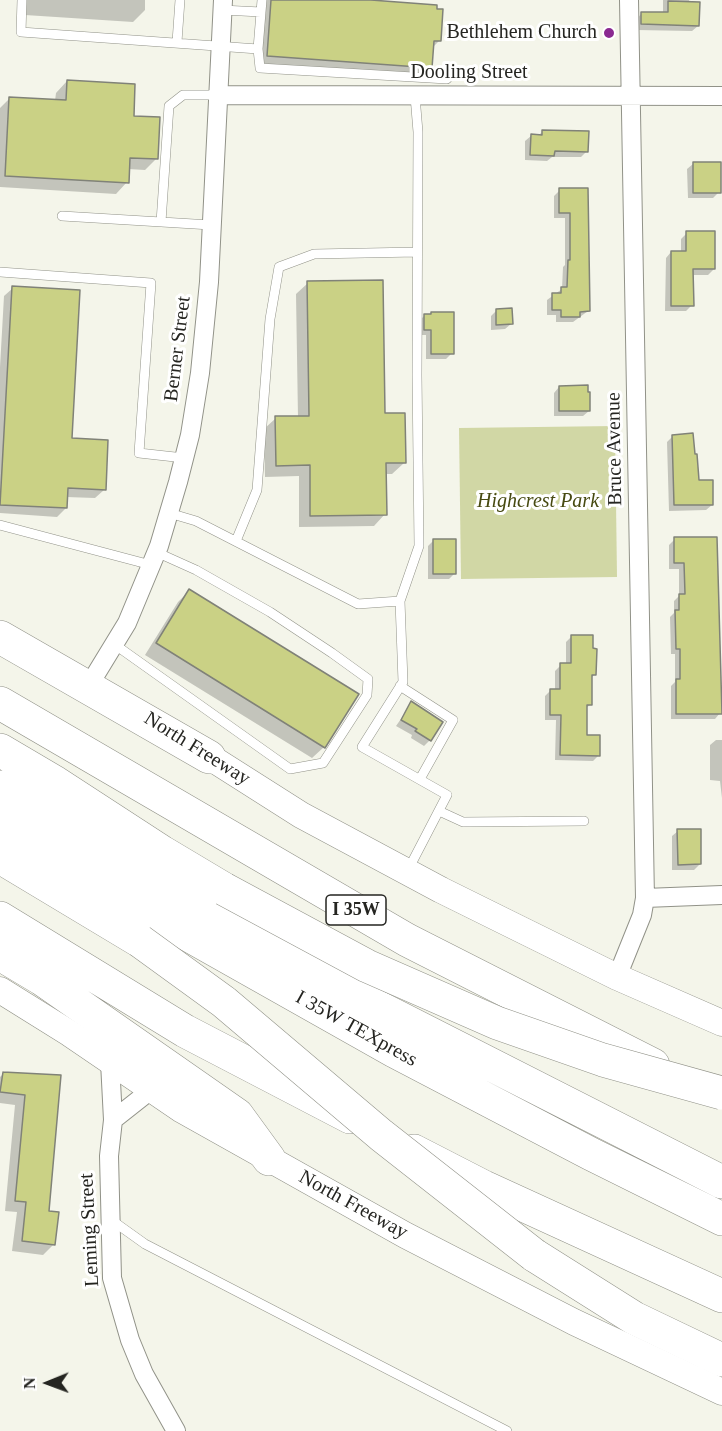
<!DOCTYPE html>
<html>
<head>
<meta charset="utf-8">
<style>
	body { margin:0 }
	#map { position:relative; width:722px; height:1431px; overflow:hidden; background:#f4f5ea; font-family:Georgia,serif }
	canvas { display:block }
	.north { position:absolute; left:18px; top:1353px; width:60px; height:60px; -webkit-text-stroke:4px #fff; paint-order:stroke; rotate:269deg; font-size:16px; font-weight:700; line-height:24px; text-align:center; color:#252521 }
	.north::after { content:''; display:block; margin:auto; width:21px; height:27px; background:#252521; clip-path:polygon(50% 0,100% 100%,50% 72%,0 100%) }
</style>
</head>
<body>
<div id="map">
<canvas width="722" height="1431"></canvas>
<div class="north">N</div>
</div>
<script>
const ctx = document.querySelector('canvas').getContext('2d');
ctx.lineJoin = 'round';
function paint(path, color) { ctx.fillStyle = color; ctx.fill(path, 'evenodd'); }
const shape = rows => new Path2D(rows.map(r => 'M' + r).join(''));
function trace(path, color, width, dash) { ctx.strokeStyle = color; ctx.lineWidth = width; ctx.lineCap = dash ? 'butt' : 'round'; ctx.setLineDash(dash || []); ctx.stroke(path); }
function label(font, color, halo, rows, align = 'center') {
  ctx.font = font + ' Georgia,serif'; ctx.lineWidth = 6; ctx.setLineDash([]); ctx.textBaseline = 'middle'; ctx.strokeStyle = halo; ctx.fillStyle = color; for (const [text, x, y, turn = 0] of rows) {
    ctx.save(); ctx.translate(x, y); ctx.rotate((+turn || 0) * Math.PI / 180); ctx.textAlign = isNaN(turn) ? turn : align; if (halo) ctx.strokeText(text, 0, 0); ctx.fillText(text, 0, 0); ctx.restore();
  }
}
paint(shape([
	[615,426,617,577,461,579,459,428]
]), '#d1d7a5');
paint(shape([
	[26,0,145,0,145,10,133,22,25,15],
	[261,0,375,0,375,2,439,41,432,48,430,68,419,79,256,67],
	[663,0,689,0,698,26,692,31,636,30,636,20,641,14,663,14],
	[67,81,132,117,156,159,145,170,128,169,127,182,116,194,0,187,0,108,9,99,55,101,56,93],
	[543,131,587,151,581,157,552,157,547,161,525,160,525,141,531,136,538,136],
	[693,164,719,192,713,198,688,198,687,169],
	[560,190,587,190,588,311,573,322,556,322,556,315,547,315,547,300,562,289,563,267,565,265,565,218,554,218,554,196],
	[687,233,714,269,708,275,692,275,692,305,686,311,665,311,666,258,671,252,681,252,681,239],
	[308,283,404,463,392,474,385,474,385,514,374,526,299,527,299,476,265,477,264,429,276,418,298,418,296,294],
	[13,288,70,439,104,490,95,498,66,497,66,508,57,517,0,513,0,367,4,296],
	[497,310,511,324,505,329,491,330,491,316],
	[425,315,452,353,446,359,426,359,426,335,419,335,419,321],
	[559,387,589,411,583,416,554,416,554,393],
	[673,436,712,505,706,510,669,511,667,442],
	[715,538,720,713,715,719,671,719,671,686,675,682,675,654,671,654,670,617,674,613,674,601,679,596,679,569,669,569,669,545,675,539],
	[434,540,454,574,449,579,428,579,428,546],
	[189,591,324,747,312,758,145,655,178,602],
	[572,636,595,674,590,679,591,704,585,709,586,736,598,756,593,761,555,760,556,720,545,720,545,696,550,691,555,690,555,671,561,665,566,665,566,642],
	[412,703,430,740,424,746,411,738,412,735,396,726],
	[716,740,722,740,722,798,720,781,710,780,710,745],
	[678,831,700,864,694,870,672,870,672,836],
	[3,1074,59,1077,47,1212,54,1244,43,1255,12,1251,17,1212,5,1211,15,1105,0,1103,0,1077]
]), '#0003');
const building = shape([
	[271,0,371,0,437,5,437,9,443,9,441,41,434,41,432,68,267,56,271,0],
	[668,1,700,2,699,26,641,24,641,12,668,12,668,1],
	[67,80,135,84,134,116,160,117,158,159,130,158,129,183,5,176,9,97,66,100,67,80],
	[542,130,589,131,588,152,555,151,554,156,530,155,531,134,542,135,542,130],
	[693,162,721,162,721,193,693,193,693,162],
	[559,188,588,188,590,311,580,312,580,317,561,317,561,310,552,310,552,293,561,293,561,287,567,287,568,260,570,260,570,213,559,213,559,188],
	[686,231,715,231,715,269,693,269,694,306,671,306,671,251,686,251,686,231],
	[383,280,385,413,405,413,406,463,386,463,387,515,310,516,310,465,276,466,275,416,309,416,307,281,383,280],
	[12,286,80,290,72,438,108,440,106,490,68,488,67,508,0,505,12,286],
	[512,308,513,324,496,325,496,309,512,308],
	[431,312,454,312,454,354,431,354,431,330,424,330,424,314,431,314,431,312],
	[588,385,588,392,590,392,590,411,559,411,559,386,588,385],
	[693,433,695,454,697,454,699,480,713,480,713,505,674,505,672,435,693,433],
	[674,537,717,537,722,714,676,714,676,679,680,679,680,649,676,649,675,610,679,610,679,594,685,594,684,563,674,563,674,537],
	[433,539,456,539,456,574,433,574,433,539],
	[189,589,359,694,325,748,156,643,189,589],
	[571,635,593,635,593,648,597,649,596,675,592,675,592,705,587,705,587,735,600,735,600,756,560,755,561,715,550,715,550,689,560,689,560,663,571,663,571,635],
	[411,701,443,722,431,741,415,731,417,729,401,720,411,701],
	[677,829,701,829,701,864,678,865,677,829],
	[3,1072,61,1075,49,1211,59,1212,55,1245,22,1241,26,1202,15,1201,25,1095,0,1092,3,1072]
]);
paint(building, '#cad185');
trace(building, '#808278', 1.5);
const service = shape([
	[22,0,21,32,258,49,262,0],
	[222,10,261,12],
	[177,42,180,0],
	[258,49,260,68,447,79],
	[62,216,211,225],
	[161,222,169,106,183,95,217,95],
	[0,272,151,283,139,453,184,458],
	[169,513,196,521,358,604,400,601,419,546,417,375,418,132,415,96],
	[0,525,151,565],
	[236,541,257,490,270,319,279,267,314,254,417,252],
	[400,601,403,682,362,747,447,795,408,870],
	[114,644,290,769,323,763,367,695,368,679,332,653,270,612,196,570,156,552],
	[400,686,453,720,420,779],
	[439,811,463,822,584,821],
	[110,1219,145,1244,507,1431]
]);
const minor = shape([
	[217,95,722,96],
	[91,682,127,623,159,546,178,482,190,435,200,373,209,282,223,0],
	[645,898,722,895],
	[617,977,642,915,645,898,629,0],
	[110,1062,113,1120,109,1156,112,1278,130,1340,144,1374,176,1431],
	[113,1120,151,1090]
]);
const secondary = shape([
	[194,747,301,815,441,890,617,977,722,1023],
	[0,990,69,1033,182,1110,405,1235,574,1322,722,1392]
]);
const motorway = shape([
	[0,637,209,757],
	[0,703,407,940,653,1065],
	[0,750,56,783,162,852,224,889],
	[0,787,158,885,364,1000,722,1182],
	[0,821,144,910,394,1051,591,1154,722,1219],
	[0,857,140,941],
	[0,918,185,1031,350,1117],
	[0,954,42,979,237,1115,269,1159],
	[414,1151,484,1187,722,1296],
	[534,1255,634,1318,722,1360]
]);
trace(service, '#919288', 10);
trace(minor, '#919288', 20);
trace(secondary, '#919288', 27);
trace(motorway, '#919288', 34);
trace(service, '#fff', 9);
trace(minor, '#fff', 18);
trace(secondary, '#fff', 26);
trace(motorway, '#fff', 33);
const motorwayBridge = shape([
	[224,889,367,966,497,1023,603,1060,722,1093],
	[140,941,224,1002,381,1135,534,1255]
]);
trace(motorwayBridge, '#919288', 34, []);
trace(motorwayBridge, '#fff', 33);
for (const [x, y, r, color] of [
	[609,33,6,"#8a2991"]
]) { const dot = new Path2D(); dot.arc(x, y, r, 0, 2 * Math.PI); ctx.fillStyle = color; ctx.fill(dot); trace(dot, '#fff', 2); }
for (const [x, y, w] of [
	[356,910,60]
]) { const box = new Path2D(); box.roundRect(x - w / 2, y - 15, w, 30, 4.5); ctx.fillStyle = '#fff'; ctx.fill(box); trace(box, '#252521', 1.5); }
label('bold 18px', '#252521', null, [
	["I 35W",356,910]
]);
label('20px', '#252521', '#fff', [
	["Bethlehem Church",597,33]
], 'right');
label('20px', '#252521', '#fff', [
	["Dooling Street",469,73],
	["Berner Street",178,349,-83],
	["Bruce Avenue",615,449,-91],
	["North Freeway",197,749,32],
	["I 35W TEXpress",356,1029,29],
	["North Freeway",353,1205,29],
	["Leming Street",90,1230,-93]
]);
label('italic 20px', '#474a11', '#fff', [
	["Highcrest Park",538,502]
]);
</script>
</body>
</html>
